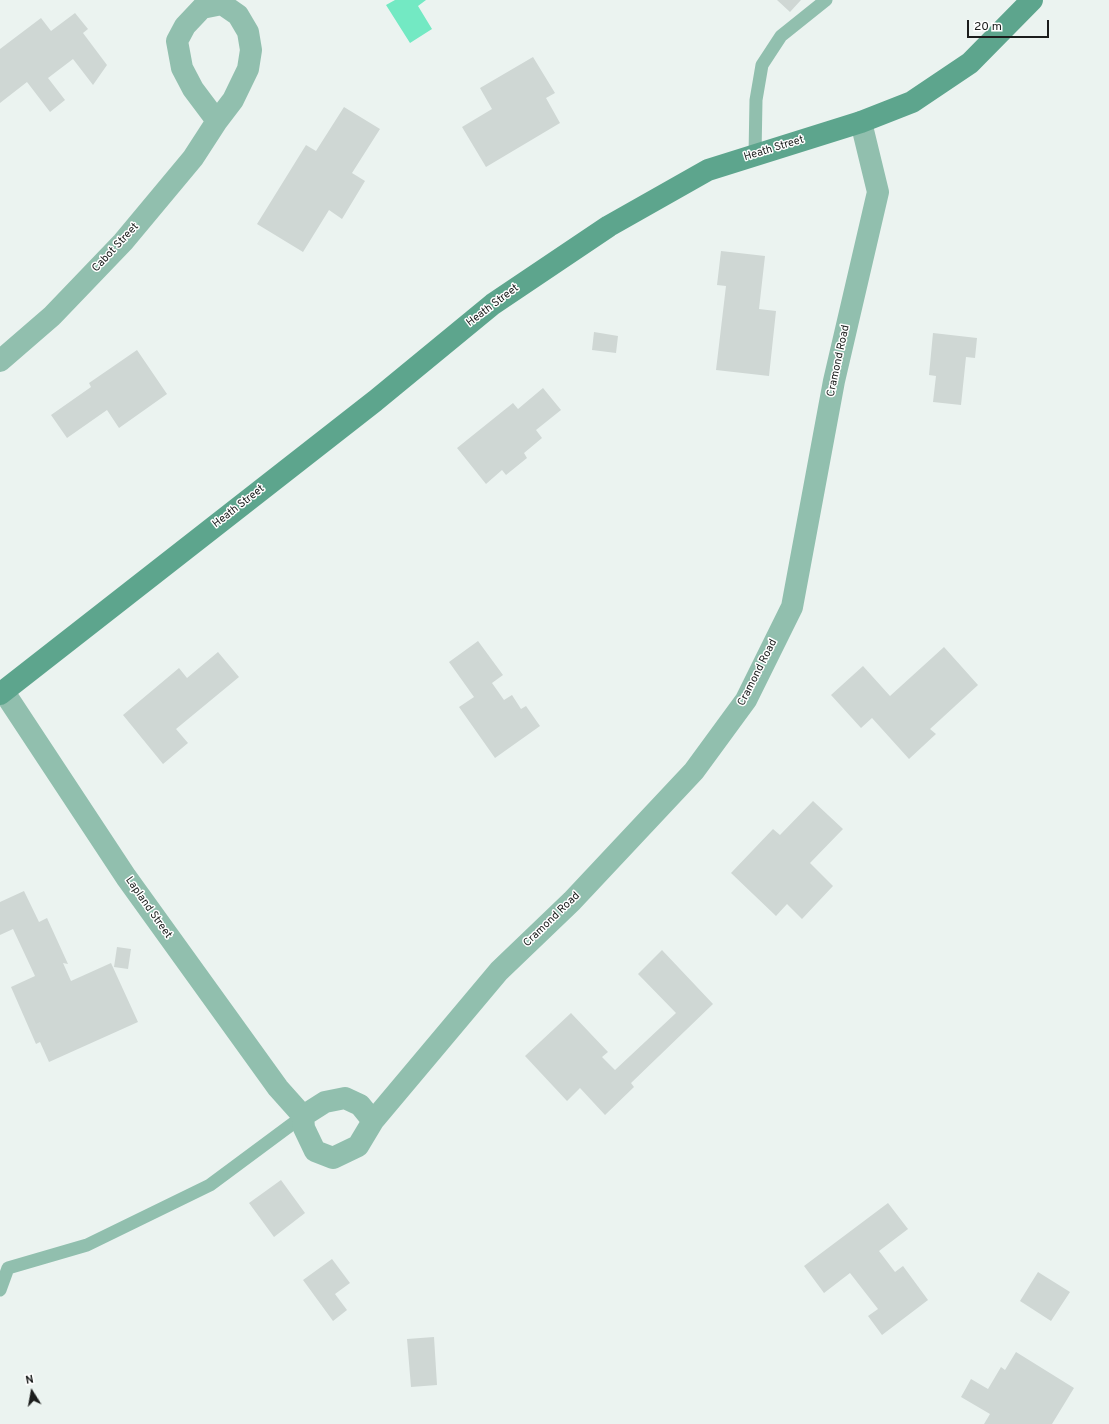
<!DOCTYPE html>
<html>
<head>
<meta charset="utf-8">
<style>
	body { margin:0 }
	#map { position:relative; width:1109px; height:1424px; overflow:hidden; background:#ebf3f0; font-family:Overpass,sans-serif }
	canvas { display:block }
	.north { position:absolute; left:12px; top:1372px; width:40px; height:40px; -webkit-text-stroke:3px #fff; paint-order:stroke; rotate:349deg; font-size:11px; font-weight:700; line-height:16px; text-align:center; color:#1b1d1c }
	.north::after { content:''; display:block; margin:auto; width:14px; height:18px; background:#1b1d1c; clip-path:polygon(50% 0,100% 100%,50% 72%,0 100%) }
	.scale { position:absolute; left:967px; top:20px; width:82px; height:18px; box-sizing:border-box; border:2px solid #1b1d1c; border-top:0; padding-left:5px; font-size:12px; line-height:14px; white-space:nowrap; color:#1b1d1c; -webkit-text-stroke:3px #fff; paint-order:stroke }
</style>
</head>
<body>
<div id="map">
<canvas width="1109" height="1424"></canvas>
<div class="north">N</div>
<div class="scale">20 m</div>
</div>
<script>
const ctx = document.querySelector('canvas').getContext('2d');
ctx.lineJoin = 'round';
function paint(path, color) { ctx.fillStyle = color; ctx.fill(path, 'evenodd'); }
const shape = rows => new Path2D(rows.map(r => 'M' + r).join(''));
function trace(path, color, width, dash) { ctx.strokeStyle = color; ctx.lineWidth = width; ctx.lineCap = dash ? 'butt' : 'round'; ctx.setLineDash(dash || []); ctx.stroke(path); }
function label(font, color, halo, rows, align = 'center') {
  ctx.font = font + ' Overpass,sans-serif'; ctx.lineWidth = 3; ctx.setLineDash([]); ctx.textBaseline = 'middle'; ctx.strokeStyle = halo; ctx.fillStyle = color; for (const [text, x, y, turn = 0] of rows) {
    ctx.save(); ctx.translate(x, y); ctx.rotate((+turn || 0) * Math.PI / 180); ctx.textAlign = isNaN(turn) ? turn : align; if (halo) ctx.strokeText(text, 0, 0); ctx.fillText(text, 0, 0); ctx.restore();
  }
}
paint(shape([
	[395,0,426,0,418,6,432,29,410,43,386,5]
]), '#73e9c3');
paint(shape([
	[777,0,801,0,790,12],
	[75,13,88,29,83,33,107,65,93,85,73,59,48,78,65,100,50,112,27,82,0,103,0,49,41,18,51,31],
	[533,57,555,93,546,98,560,123,486,167,462,127,492,109,480,88],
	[344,107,380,129,352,173,365,181,342,219,329,210,303,252,257,224,306,145,316,151],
	[721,251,765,256,759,309,776,311,769,376,716,370,726,286,717,285],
	[594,332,618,336,616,353,592,350],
	[933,333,977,338,975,358,966,357,961,405,933,402,936,376,929,375],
	[137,350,167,394,119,428,107,410,67,438,51,415,91,387,89,383],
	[543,388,561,410,536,430,542,438,524,453,527,458,506,475,502,470,486,484,457,448,513,403,518,409],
	[478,641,503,675,492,683,504,700,512,695,521,709,526,706,540,726,495,758,459,707,474,697,449,662],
	[944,647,978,685,930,729,936,734,909,759,872,718,861,728,831,695,863,666,890,696],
	[218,652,239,677,176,729,188,743,163,764,123,715,179,668,187,678],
	[813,801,843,829,810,863,833,886,802,919,787,904,776,916,731,873,773,829,780,835],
	[24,891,39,922,47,918,68,964,63,963,71,981,111,963,138,1022,49,1062,40,1042,36,1044,11,987,35,976,13,929,0,935,0,902],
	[117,947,131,949,128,969,114,967],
	[662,950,713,1004,631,1083,634,1087,605,1115,580,1088,567,1101,525,1056,571,1013,608,1052,602,1057,615,1070,676,1013,638,974],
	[281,1180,305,1213,274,1237,249,1203],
	[888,1203,908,1229,879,1251,895,1272,903,1266,928,1300,882,1335,868,1316,878,1309,850,1273,824,1293,804,1266],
	[332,1259,350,1283,335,1294,347,1310,333,1321,303,1280],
	[1038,1272,1070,1292,1051,1321,1020,1301],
	[434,1337,437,1385,411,1387,407,1339],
	[1016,1352,1074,1388,1052,1424,984,1424,990,1414,961,1397,971,1379,988,1389,1001,1367,1005,1370]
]), '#cfd7d4');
trace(shape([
	[755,155,756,100,762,65,781,36,826,0],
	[0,1290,8,1268,87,1245,210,1185,303,1116]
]), '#91bfae', 13);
trace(shape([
	[0,361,52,316,123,242,193,158,217,121,233,100,248,69,251,50,248,32,238,15,222,4,202,8,185,26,177,41,182,68,193,89,217,121],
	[4,692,126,877,278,1088,303,1116,304,1128,315,1151,333,1158,358,1146,373,1121,499,971,572,901,694,771,746,700,792,607,834,381,878,192,861,122],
	[303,1116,325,1102,345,1098,360,1105,373,1121]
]), '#91bfae', 22);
trace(shape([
	[0,694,375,401,493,304,609,226,708,170,861,122,912,102,970,63,1032,0]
]), '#5da58d', 22);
label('11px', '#1b1d1c', '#fff', [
	["Heath Street",774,149,-17],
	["Cabot Street",116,248,-47],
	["Heath Street",493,306,-37],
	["Cramond Road",839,361,-78],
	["Heath Street",239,507,-38],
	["Cramond Road",758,673,-63],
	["Lapland Street",148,908,55],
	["Cramond Road",552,920,-44]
]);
</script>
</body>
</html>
